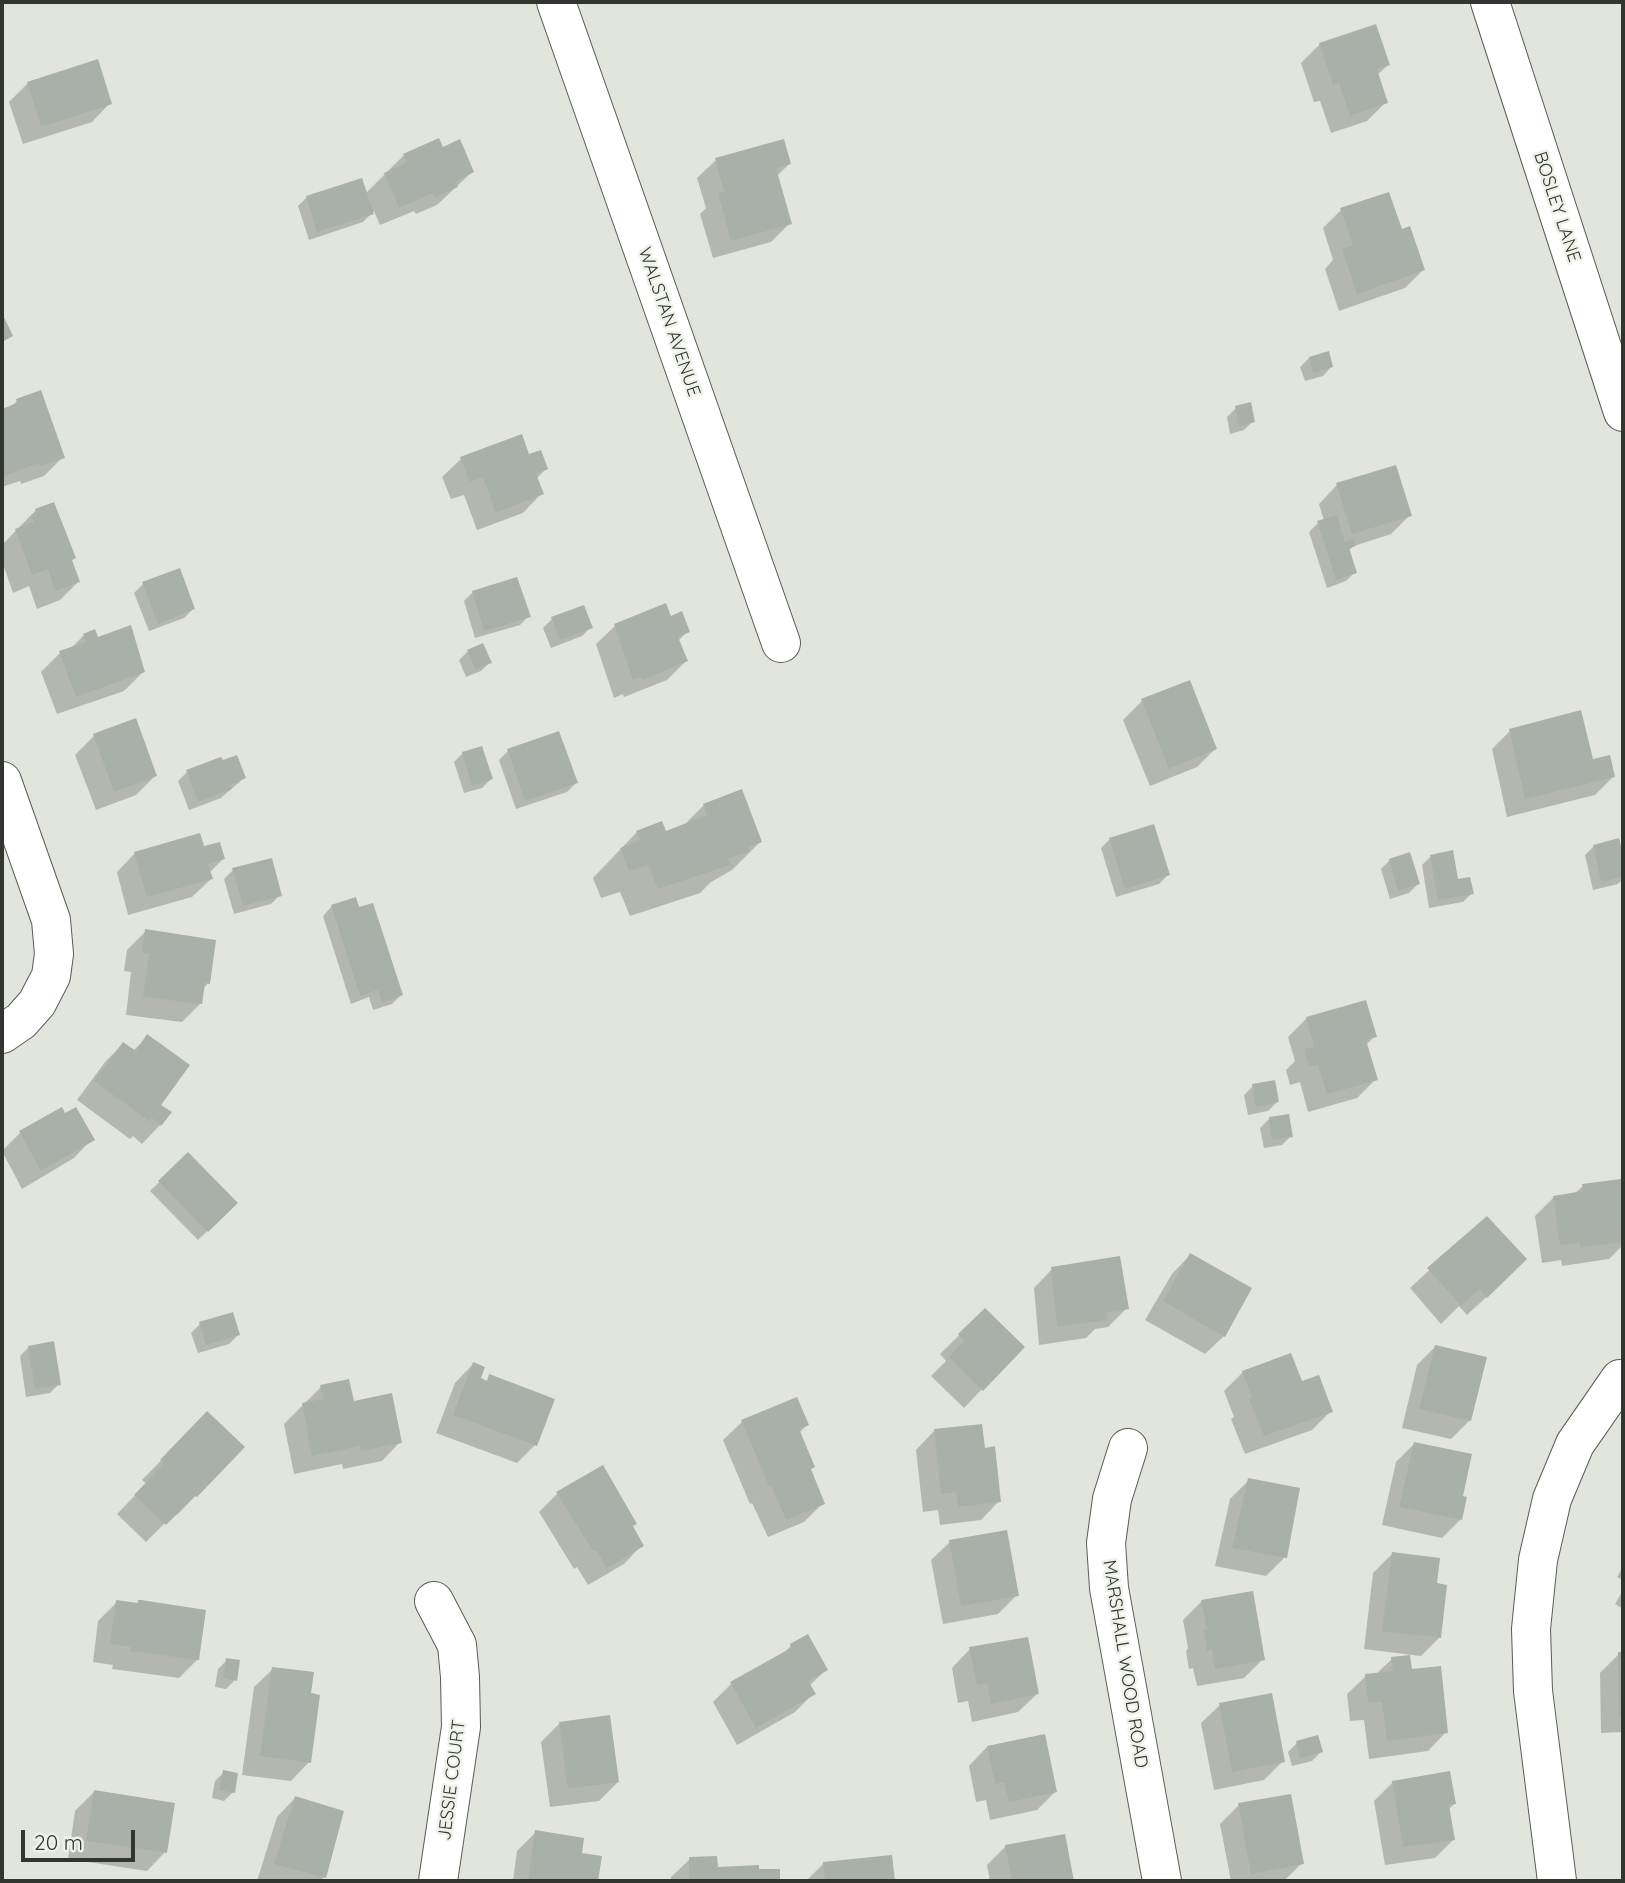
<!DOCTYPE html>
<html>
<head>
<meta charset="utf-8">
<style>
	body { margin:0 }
	#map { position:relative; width:1625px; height:1883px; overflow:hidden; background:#e2e5dd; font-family:Quicksand,sans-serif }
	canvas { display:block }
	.frame { position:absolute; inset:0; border:4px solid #333531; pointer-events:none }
	.scale { position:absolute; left:21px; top:1830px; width:114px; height:32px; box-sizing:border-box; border:4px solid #333531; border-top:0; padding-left:9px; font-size:21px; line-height:24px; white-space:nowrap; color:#333531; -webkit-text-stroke:5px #eff2ea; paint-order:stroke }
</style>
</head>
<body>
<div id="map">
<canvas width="1625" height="1883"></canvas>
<div class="frame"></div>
<div class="scale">20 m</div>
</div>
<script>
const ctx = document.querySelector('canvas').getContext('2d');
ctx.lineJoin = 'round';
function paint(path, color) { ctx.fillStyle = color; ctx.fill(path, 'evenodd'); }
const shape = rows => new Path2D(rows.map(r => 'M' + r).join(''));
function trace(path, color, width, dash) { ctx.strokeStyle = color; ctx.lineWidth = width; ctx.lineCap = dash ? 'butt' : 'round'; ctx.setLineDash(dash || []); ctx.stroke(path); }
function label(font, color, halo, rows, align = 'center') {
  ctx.font = font + ' Quicksand,sans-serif'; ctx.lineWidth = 5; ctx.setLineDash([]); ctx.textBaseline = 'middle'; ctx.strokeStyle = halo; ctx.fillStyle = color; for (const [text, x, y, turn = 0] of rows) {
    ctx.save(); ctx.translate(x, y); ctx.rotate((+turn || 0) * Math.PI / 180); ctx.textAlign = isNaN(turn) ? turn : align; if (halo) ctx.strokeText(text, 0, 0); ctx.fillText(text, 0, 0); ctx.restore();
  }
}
paint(shape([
	[1320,44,1388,65,1377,75,1386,102,1367,121,1331,133,1320,101,1314,102,1301,63],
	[28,83,110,103,92,122,23,144,9,102],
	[442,149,472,172,437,205,416,214,414,211,380,225,374,211,363,222,309,240,298,206,307,197,365,194,404,155],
	[716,160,789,164,777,176,790,223,771,242,713,258,700,214,706,208,697,178],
	[1341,210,1401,231,1423,270,1405,288,1339,311,1325,269,1333,260,1323,228],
	[1309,358,1331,367,1323,376,1305,381,1300,367],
	[17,401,63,457,44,476,21,484,20,481,2,487,2,411,10,408],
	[1236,408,1253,421,1244,430,1230,434,1227,417],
	[528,456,546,469,536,479,541,494,523,513,477,530,464,495,451,499,442,477,461,459],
	[1337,485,1410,515,1391,534,1354,546,1348,551,1355,572,1346,581,1327,588,1309,532,1318,523,1324,521,1319,504],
	[35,511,71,561,78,582,60,600,37,609,29,586,13,593,2,561,2,545],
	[143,584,193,609,184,618,149,631,134,593],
	[473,592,529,616,520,625,475,638,464,601],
	[670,618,688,631,678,641,686,661,667,680,624,697,623,694,614,698,596,644,615,626],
	[552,619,591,627,582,636,551,648,543,628],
	[84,635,97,639,143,672,124,691,57,714,41,672,60,653,69,650],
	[468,651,490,662,481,671,466,677,459,660],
	[1142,701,1215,749,1197,767,1150,786,1123,720],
	[135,721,155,776,136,795,96,810,75,755,94,736],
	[1510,731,1591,761,1613,777,1595,795,1507,817,1492,749],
	[508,751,576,783,567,792,516,809,499,760],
	[463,753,491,779,482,788,464,793,454,762],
	[187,772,244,778,221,798,189,810,178,781],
	[704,805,760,842,732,870,711,882,700,893,630,916,620,892,601,898,593,878,637,832,665,833,684,825],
	[1110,839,1168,875,1159,884,1116,897,1101,848],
	[1618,841,1623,862,1623,879,1618,884,1593,890,1585,855,1594,846],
	[202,849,223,859,209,873,211,879,192,897,128,915,117,872,135,853],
	[1431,856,1472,893,1463,902,1429,908,1422,865],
	[1390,860,1418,884,1409,893,1390,899,1381,869],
	[233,870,280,895,271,904,234,914,224,879],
	[355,899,401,995,392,1004,373,1010,369,997,351,1004,323,916,331,907],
	[146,931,208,983,203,989,201,1003,182,1022,126,1015,131,972,124,971,127,950],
	[1307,1018,1375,1036,1366,1045,1376,1079,1357,1098,1308,1112,1300,1082,1290,1085,1286,1070,1295,1061,1288,1037],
	[148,1036,160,1125,142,1144,133,1136,130,1139,77,1100,105,1062,123,1044,133,1051],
	[1253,1086,1277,1102,1268,1111,1248,1115,1244,1095],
	[61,1110,92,1139,74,1158,22,1189,2,1151,20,1133],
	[1269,1119,1291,1136,1282,1145,1264,1148,1260,1128],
	[188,1154,236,1203,198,1240,150,1191],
	[1620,1181,1623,1206,1623,1245,1609,1259,1562,1266,1561,1260,1542,1263,1535,1216,1554,1197,1574,1194,1583,1186],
	[1486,1218,1507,1278,1467,1315,1459,1306,1441,1324,1410,1288],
	[1190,1255,1224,1336,1205,1354,1145,1320,1172,1274],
	[1052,1269,1127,1308,1108,1327,1095,1329,1086,1338,1039,1345,1034,1288],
	[985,1310,982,1389,964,1408,931,1376,946,1361,940,1354],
	[200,1324,238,1335,229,1344,198,1353,191,1333],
	[29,1347,59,1384,50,1393,26,1397,20,1356],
	[1435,1347,1470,1420,1451,1439,1402,1428,1417,1365],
	[473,1364,478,1379,485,1382,490,1377,535,1445,517,1463,436,1433,455,1383],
	[1243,1372,1301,1383,1331,1411,1312,1430,1245,1454,1231,1419,1234,1417,1224,1391],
	[321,1387,352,1403,400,1442,382,1461,343,1469,342,1464,294,1474,284,1424],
	[742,1422,807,1425,799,1433,810,1470,823,1503,804,1522,768,1537,752,1503,750,1504,723,1440],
	[934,1431,983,1450,999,1501,981,1520,940,1525,938,1510,923,1512,916,1450],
	[189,1432,243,1447,177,1515,175,1513,146,1542,117,1514,146,1484,142,1480],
	[1415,1443,1461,1498,1460,1520,1442,1538,1382,1525,1396,1462],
	[1249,1480,1285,1557,1266,1576,1215,1566,1230,1499],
	[557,1494,632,1527,642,1545,624,1564,588,1585,577,1567,574,1569,539,1512],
	[950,1542,1017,1595,998,1614,943,1624,931,1560],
	[1392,1554,1436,1585,1439,1638,1421,1656,1364,1649,1373,1573],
	[1623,1567,1623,1580,1617,1577],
	[1623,1590,1623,1609,1615,1604],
	[1202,1601,1263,1659,1244,1678,1197,1686,1193,1668,1189,1669,1186,1651,1188,1648,1183,1620],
	[117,1602,136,1605,139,1602,198,1659,179,1678,112,1669,113,1665,93,1662,98,1621],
	[791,1646,826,1670,809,1686,813,1694,795,1712,737,1745,713,1702,731,1684,780,1656],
	[970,1649,1037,1694,1018,1712,972,1722,968,1701,958,1703,952,1668],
	[1619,1654,1623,1654,1623,1732,1601,1733,1600,1673],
	[1392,1659,1410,1671,1446,1732,1428,1751,1369,1759,1364,1720,1350,1721,1347,1694,1366,1676,1376,1674],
	[227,1660,235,1680,226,1689,215,1687,218,1669],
	[273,1669,309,1695,309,1762,291,1781,242,1775,254,1687],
	[1220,1705,1283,1761,1264,1780,1214,1790,1201,1723],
	[560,1723,618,1782,599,1801,550,1807,541,1742],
	[1297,1743,1321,1752,1312,1761,1292,1766,1288,1752],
	[987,1747,1055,1792,1037,1810,990,1820,986,1800,976,1802,969,1766],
	[224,1772,233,1792,224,1801,212,1798,215,1781],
	[1393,1782,1454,1804,1448,1810,1453,1840,1435,1858,1385,1865,1374,1801],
	[94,1792,165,1852,147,1871,68,1859,75,1811],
	[295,1798,324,1877,320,1881,257,1881,277,1817],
	[1239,1805,1302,1863,1284,1881,1231,1881,1220,1824],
	[536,1832,580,1854,600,1857,596,1881,513,1881,517,1851],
	[1064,1836,1072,1881,990,1881,987,1865,1006,1846],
	[891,1857,893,1881,806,1881,824,1863],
	[690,1859,716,1869,778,1870,779,1881,671,1881,671,1877]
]), '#0003');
paint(shape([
	[1376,24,1390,65,1377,69,1388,103,1350,116,1339,83,1333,85,1319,43],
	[98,59,112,104,41,127,27,82],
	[439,138,443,147,460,139,474,172,456,181,458,187,435,197,433,193,399,208,384,173,407,162,403,154],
	[784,139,791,164,776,168,792,224,731,241,718,193,724,192,715,158],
	[362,178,374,214,317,232,306,196],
	[1389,192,1402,229,1410,226,1425,270,1357,294,1342,249,1353,245,1340,208],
	[2,313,13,336,2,342],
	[1329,351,1333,367,1313,373,1309,357],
	[41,390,65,458,40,466,39,463,2,477,2,409,17,403,16,399],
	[1251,402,1255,422,1239,426,1235,406],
	[522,434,529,454,541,450,548,469,536,474,544,494,496,513,483,477,470,482,460,457],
	[1396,465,1412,516,1352,534,1336,483],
	[54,502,76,558,72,560,80,582,55,591,48,569,32,575,15,529,34,522,31,515,36,513,35,509],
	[1337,515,1345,542,1353,539,1356,546,1349,548,1357,573,1336,580,1317,521],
	[180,568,195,609,158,624,142,582],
	[517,577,531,617,484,631,472,591],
	[666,603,671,616,682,611,690,632,678,637,688,661,643,680,642,677,633,680,614,624],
	[584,605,593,628,560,640,551,617],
	[131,625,145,672,76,697,59,651,86,642,83,634,95,629,98,637],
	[483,643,492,663,475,669,467,650],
	[1190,680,1217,749,1169,769,1141,699],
	[1581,710,1593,759,1610,755,1615,777,1525,799,1509,729],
	[136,718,157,776,114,792,93,734],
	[559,731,578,783,525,801,507,749],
	[482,746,493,779,472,786,462,752],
	[237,755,246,778,230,785,232,789,198,802,186,770,221,757,223,760],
	[742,789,762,842,749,847,750,851,728,859,730,865,658,889,648,865,629,871,620,848,640,840,636,831,662,821,666,831,707,815,703,804],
	[1154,824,1170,875,1125,889,1109,838],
	[200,833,204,846,220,842,225,859,208,864,213,879,147,897,134,852],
	[1619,838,1623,854,1623,877,1601,882,1593,845],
	[1453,850,1458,879,1470,877,1474,894,1438,900,1430,855],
	[1410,852,1420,884,1398,891,1389,859],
	[272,858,282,896,243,906,232,868],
	[356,897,359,907,373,903,403,995,382,1003,378,990,360,996,331,905],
	[145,929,216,940,210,984,205,983,202,1004,143,997,149,954,142,953],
	[1366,1000,1377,1037,1366,1040,1378,1080,1327,1094,1318,1065,1309,1067,1304,1049,1314,1047,1306,1017],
	[147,1034,190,1065,161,1105,172,1112,161,1126,152,1118,150,1122,94,1081,123,1042,136,1051],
	[1275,1080,1279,1102,1256,1107,1252,1084],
	[62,1107,65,1113,76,1107,95,1140,41,1171,19,1131],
	[1289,1114,1293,1137,1272,1140,1269,1117],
	[188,1152,238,1203,208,1232,158,1181],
	[1621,1179,1623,1242,1580,1248,1580,1243,1560,1245,1553,1196,1583,1191,1582,1184],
	[1487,1216,1527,1259,1487,1298,1479,1289,1461,1306,1427,1268],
	[1190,1253,1252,1288,1225,1337,1163,1301],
	[1120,1256,1129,1309,1105,1313,1107,1320,1057,1327,1051,1267],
	[985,1308,1025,1347,983,1391,949,1357,964,1341,958,1334],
	[233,1312,240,1335,206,1345,199,1322],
	[54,1341,61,1385,35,1389,28,1346],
	[1435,1345,1487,1357,1471,1421,1419,1409],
	[1291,1353,1302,1381,1319,1375,1333,1412,1264,1436,1249,1399,1252,1398,1242,1371],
	[473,1362,485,1367,481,1378,487,1381,489,1374,555,1399,537,1446,453,1415],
	[349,1379,354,1401,392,1393,402,1443,361,1451,360,1446,312,1456,302,1403,323,1399,320,1385],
	[797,1397,809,1425,799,1429,815,1467,811,1469,825,1504,786,1520,771,1485,769,1486,741,1420],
	[207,1411,245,1447,197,1497,195,1496,166,1525,134,1495,164,1464,160,1460],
	[982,1424,985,1448,995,1446,1001,1502,958,1507,956,1492,941,1494,934,1429],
	[1414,1442,1472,1454,1463,1496,1467,1497,1462,1520,1399,1507],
	[603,1465,637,1524,633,1526,644,1546,607,1568,596,1550,593,1551,556,1492],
	[1248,1478,1300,1488,1287,1558,1232,1548],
	[1007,1530,1019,1596,961,1606,949,1540],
	[1392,1552,1440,1558,1437,1583,1447,1585,1441,1638,1382,1631],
	[1253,1591,1265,1660,1215,1669,1212,1650,1207,1651,1204,1630,1207,1630,1201,1600],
	[116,1600,138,1603,138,1600,141,1600,206,1610,199,1660,130,1651,131,1647,110,1644],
	[808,1634,828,1670,808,1681,816,1694,756,1728,730,1682,791,1648,790,1644],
	[1028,1637,1039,1694,991,1704,987,1683,977,1685,969,1647],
	[1618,1652,1623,1652,1623,1715,1619,1715],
	[1410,1655,1412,1669,1441,1666,1448,1733,1387,1741,1382,1702,1368,1703,1365,1674,1393,1671,1391,1657],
	[226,1658,240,1660,237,1681,223,1678],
	[272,1667,314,1672,311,1693,320,1695,311,1763,260,1756],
	[1272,1693,1285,1762,1232,1772,1219,1703],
	[610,1715,619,1782,568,1789,559,1722],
	[1045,1734,1057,1792,1009,1802,1004,1782,995,1784,987,1746],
	[1318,1735,1323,1752,1300,1758,1296,1741],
	[223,1770,238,1773,235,1793,219,1790],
	[1450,1771,1456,1804,1449,1805,1455,1840,1403,1847,1392,1781],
	[94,1790,175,1803,167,1853,86,1841],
	[1291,1794,1304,1864,1251,1874,1238,1803],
	[295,1796,344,1811,326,1878,274,1864],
	[535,1830,584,1838,582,1853,602,1856,598,1881,528,1881],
	[1065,1834,1074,1881,1012,1881,1005,1845],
	[892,1855,895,1881,825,1881,823,1862],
	[717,1856,718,1867,759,1865,759,1869,780,1869,780,1881,689,1881,689,1857]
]), '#a9afa9');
const street = shape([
	[556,2,781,643],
	[1490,2,1623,412],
	[2,781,51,920,54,954,51,976,37,1003,21,1021,2,1034],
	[1128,1448,1112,1499,1106,1543,1109,1588,1162,1881],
	[434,1601,457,1645,460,1677,461,1727,438,1881],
	[1557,1881,1533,1691,1531,1629,1538,1560,1552,1499,1575,1444,1620,1379]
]);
trace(street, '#5a5c55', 40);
trace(street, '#fff', 38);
label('18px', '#333531', '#eff2ea', [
	["BOSLEY LANE",1557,207,72],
	["WALSTAN AVENUE",669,322,71],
	["MARSHALL WOOD ROAD",1125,1664,81],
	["JESSIE COURT",452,1780,-83]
]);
</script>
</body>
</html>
